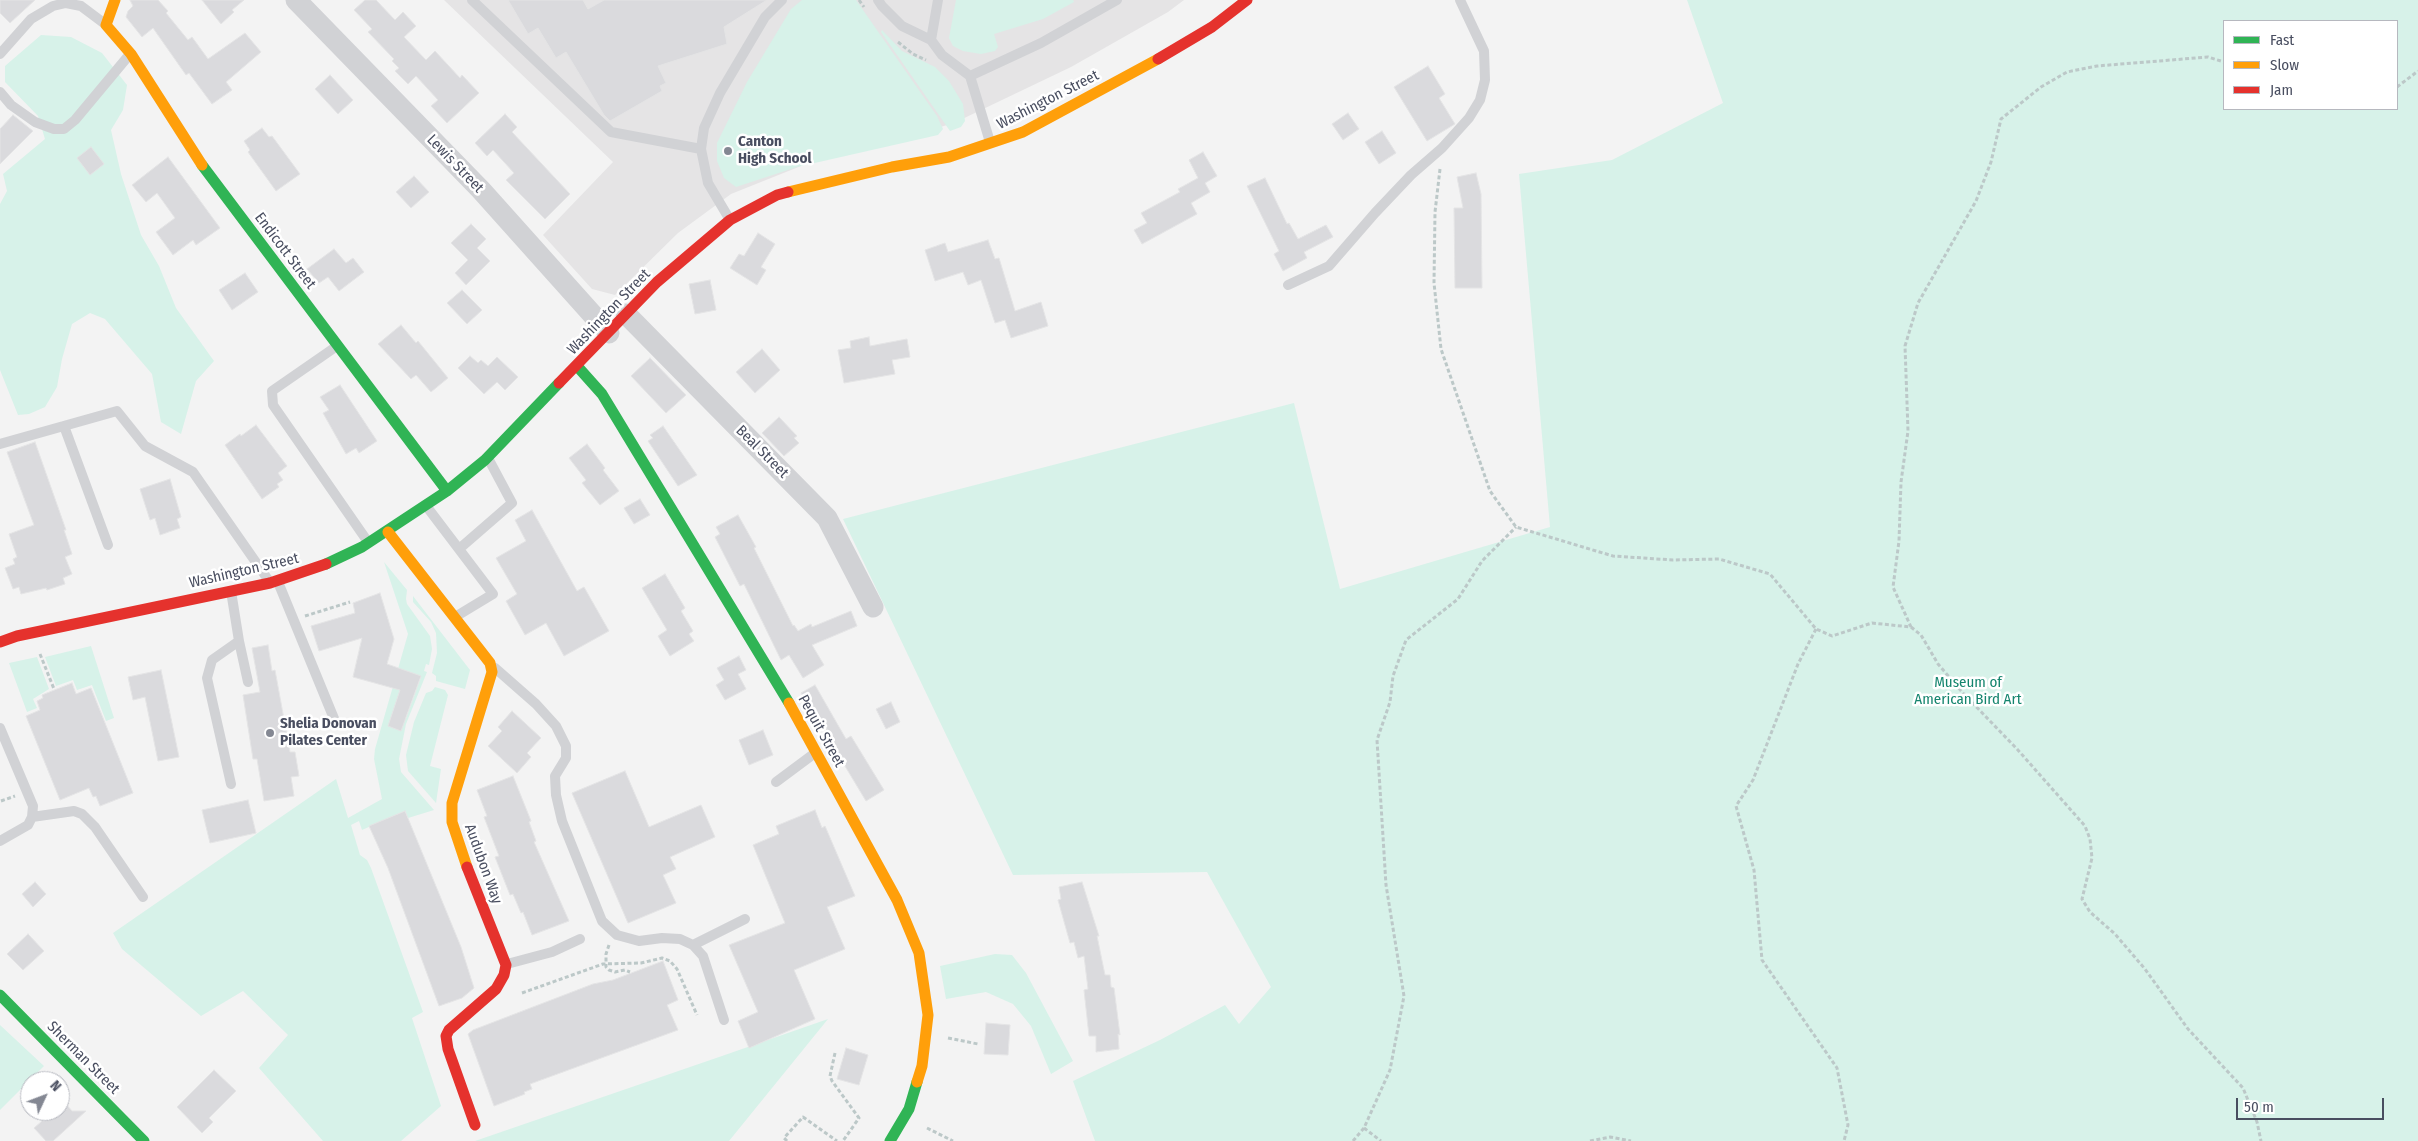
<!DOCTYPE html>
<html>
<head>
<meta charset="utf-8">
<style>
	body { margin:0 }
	#map { position:relative; width:2418px; height:1141px; overflow:hidden; background:#f3f3f3; font-family:"Fira Sans Condensed",sans-serif }
	canvas { display:block }
	.legend { position:absolute; left:2223px; top:20px; width:175px; height:90px; box-sizing:border-box; background:#fff; border:1px solid #b6b8bf; margin:0; padding:6px 9px; list-style:none; font-size:15px; color:#494e60 }
	.legend li { display:flex; align-items:center; gap:10px; height:25px }
	.legend b { width:25px; border:1px solid #b6b8bf }
	.north { position:absolute; left:20px; top:1071px; width:50px; height:50px; box-sizing:border-box; background:#fff; border:1px solid #b6b8bf; border-radius:50%; rotate:47deg; font-size:14px; font-weight:700; line-height:20px; text-align:center; color:#494e60 }
	.north::after { content:''; display:block; margin:auto; width:18px; height:22px; background:#848893; clip-path:polygon(50% 0,100% 100%,50% 72%,0 100%) }
	.scale { position:absolute; left:2236px; top:1098px; width:148px; height:22px; box-sizing:border-box; border:2px solid #494e60; border-top:0; padding-left:6px; font-size:15px; line-height:18px; white-space:nowrap; color:#494e60; -webkit-text-stroke:4px #fff; paint-order:stroke }
</style>
</head>
<body>
<div id="map">
<canvas width="2418" height="1141"></canvas>
<ul class="legend">
<li><b style="height:6px;background:#30b455"></b>Fast</li>
<li><b style="height:6px;background:#ff9f0a"></b>Slow</li>
<li><b style="height:6px;background:#e5322d"></b>Jam</li>
</ul>
<div class="north">N</div>
<div class="scale">50 m</div>
</div>
<script>
const ctx = document.querySelector('canvas').getContext('2d');
ctx.lineJoin = 'round';
function paint(path, color) { ctx.fillStyle = color; ctx.fill(path, 'evenodd'); }
const shape = rows => new Path2D(rows.map(r => 'M' + r).join(''));
function trace(path, color, width, dash) { ctx.strokeStyle = color; ctx.lineWidth = width; ctx.lineCap = dash ? 'butt' : 'round'; ctx.setLineDash(dash || []); ctx.stroke(path); }
function label(font, color, halo, rows, align = 'center') {
  ctx.font = font + ' "Fira Sans Condensed",sans-serif'; ctx.lineWidth = 5; ctx.setLineDash([]); ctx.textBaseline = 'middle'; ctx.strokeStyle = halo; ctx.fillStyle = color; for (const [text, x, y, turn = 0] of rows) {
    ctx.save(); ctx.translate(x, y); ctx.rotate((+turn || 0) * Math.PI / 180); ctx.textAlign = isNaN(turn) ? turn : align; if (halo) ctx.strokeText(text, 0, 0); ctx.fillText(text, 0, 0); ctx.restore();
  }
}
paint(shape([
	[444,0,1184,0,1168,12,1071,67,956,122,886,145,826,156,731,194,678,233,615,295,592,289,543,235,613,162]
]), '#e5e4e5');
paint(shape([
	[802,0,856,0,937,116,943,129,938,135,797,167,736,187,724,178,717,161,717,143,747,82,791,9],
	[956,0,1073,0,1074,2,1043,19,994,34,998,47,995,51,981,54,963,51,953,46,949,38],
	[1687,0,2418,0,2418,1141,1095,1141,1073,1081,1160,1040,1225,1005,1239,1024,1271,987,1207,872,1013,875,843,519,1294,403,1340,589,1550,527,1519,174,1612,160,1723,103],
	[2224,21,2397,21,2397,109,2224,109],
	[882,30,902,51,935,67,949,81,963,104,965,121,961,127,950,131,881,32],
	[41,35,71,37,102,53,127,85,123,110,111,130,121,174,141,235,159,266,176,308,214,361,196,381,181,434,161,422,152,374,105,319,90,313,72,324,62,359,57,387,45,407,29,414,18,415,0,370,0,204,7,191,3,174,45,139,38,116,5,82,5,66],
	[384,562,407,590,406,599,407,604,430,636,432,649,429,665,426,664,424,671,427,672,406,724,399,759,401,772,434,810,408,818,405,811,362,830,359,821,351,825,360,855,367,860,371,868,423,1012,412,1018,441,1106,401,1141,323,1141,259,1068,288,1035,243,991,201,1016,122,949,113,933,336,779,348,818,382,799,374,759,375,749,408,634],
	[421,677,406,718,393,713],
	[413,596,470,670,465,689,436,681,436,676,432,673,437,653,436,633,431,622,413,602],
	[91,646,114,718,106,721,92,685,77,690,73,680,56,686,45,657],
	[37,657,49,689,33,699,37,708,27,712,9,663],
	[435,687,445,690,448,695,430,766,441,769,436,803,408,771,406,755,414,722,426,693,432,691],
	[995,954,1012,955,1026,973,1073,1061,1051,1074,1031,1026,1013,1004,986,992,946,999,940,966],
	[828,1019,729,1141,475,1141,722,1056],
	[0,1025,44,1066,0,1110]
]), '#d7f2e9');
const building = shape([
	[0,0,35,0,10,23,0,13,0,0],
	[130,0,158,0,168,11,166,13,188,40,192,37,208,59,245,33,261,52,226,82,232,90,212,104,189,73,186,75,153,28,142,37,126,17,128,11,133,6,130,0],
	[202,0,244,0,232,10,234,12,221,24,202,0],
	[365,0,376,0,395,20,403,12,416,26,404,37,426,60,435,51,460,78,462,75,479,93,447,123,431,106,438,100,416,76,408,84,395,71,399,68,392,61,394,59,368,32,372,29,354,10,365,0],
	[508,0,583,0,588,9,604,0,767,0,724,27,727,44,658,66,666,83,660,86,662,91,610,121,604,115,566,52,556,58,538,28,528,34,508,0],
	[1428,66,1445,94,1439,98,1455,124,1427,141,1394,87,1428,66],
	[330,75,353,100,338,114,315,89,330,75],
	[1348,113,1359,129,1343,140,1332,124,1348,113],
	[505,114,517,127,512,132,570,194,545,219,506,180,514,173,493,150,487,156,475,143,505,114],
	[13,115,33,131,0,164,0,129,13,115],
	[262,128,269,137,272,136,300,174,276,191,248,152,250,150,244,141,262,128],
	[1382,131,1396,153,1379,164,1365,142,1382,131],
	[91,147,104,164,90,175,77,158,91,147],
	[1203,152,1217,176,1205,183,1210,192,1191,203,1197,214,1142,244,1134,230,1147,223,1141,213,1180,192,1178,189,1198,178,1189,160,1203,152],
	[168,157,220,228,196,245,193,240,173,255,156,232,175,218,157,193,146,202,132,185,168,157],
	[1476,173,1481,194,1482,288,1455,288,1454,208,1463,208,1457,177,1476,173],
	[414,176,429,192,411,208,396,192,414,176],
	[1265,178,1287,224,1289,223,1298,239,1326,225,1333,237,1304,252,1307,258,1283,271,1274,254,1279,251,1247,186,1265,178],
	[471,224,486,239,477,248,490,261,466,285,455,273,468,260,451,243,471,224],
	[758,233,775,244,761,267,766,270,757,285,730,268,739,254,744,256,758,233],
	[988,240,995,259,999,258,1015,311,1041,302,1048,326,1011,338,1005,320,995,323,981,280,968,285,963,272,935,281,925,250,945,243,948,252,988,240],
	[334,249,346,263,353,258,364,272,339,291,328,277,319,283,307,269,334,249],
	[245,273,258,292,232,310,219,290,245,273],
	[710,280,716,310,695,314,689,284,710,280],
	[462,290,482,310,467,324,447,303,462,290],
	[401,325,416,343,418,341,448,378,431,392,416,375,411,379,378,344,401,325],
	[869,337,870,346,907,339,910,357,892,360,895,374,844,383,838,350,851,348,850,341,869,337],
	[762,349,780,370,755,393,736,372,762,349],
	[470,356,478,363,481,360,488,366,497,357,518,377,505,390,497,382,484,394,458,368,470,356],
	[650,358,686,395,666,413,631,376,650,358],
	[340,385,377,441,359,453,356,448,346,454,323,413,329,410,320,397,340,385],
	[779,417,797,436,794,438,799,443,784,456,762,433,779,417],
	[256,425,287,466,278,473,283,480,277,484,279,487,262,499,225,445,240,434,241,436,256,425],
	[663,426,697,475,678,486,648,441,653,438,650,435,663,426],
	[35,442,66,530,64,530,72,554,65,557,72,574,63,578,65,584,47,590,46,588,21,594,19,587,13,589,5,568,15,564,13,559,17,557,9,534,34,525,7,452,35,442],
	[587,444,605,468,603,470,619,491,600,505,582,483,586,480,569,458,587,444],
	[170,479,181,517,177,519,180,528,160,535,155,518,150,520,140,489,170,479],
	[640,499,650,515,634,524,624,508,640,499],
	[532,510,577,591,584,587,609,631,564,656,546,623,525,635,506,601,517,594,496,558,526,541,515,520,532,510],
	[738,515,756,547,754,548,793,626,794,625,798,631,811,624,812,627,851,611,857,626,812,645,824,665,803,678,789,655,781,660,744,584,740,586,715,537,720,534,716,527,738,515],
	[665,574,685,608,681,611,693,631,689,634,694,641,670,656,658,636,667,630,642,588,665,574],
	[380,593,394,639,387,664,421,676,401,731,388,726,400,690,353,677,362,638,319,651,311,626,355,613,353,603,380,593],
	[268,645,272,671,275,670,290,752,295,752,299,776,291,777,294,796,264,801,257,759,253,759,243,695,260,692,252,648,268,645],
	[739,656,746,670,738,674,746,689,725,700,716,685,724,680,717,668,739,656],
	[161,670,179,757,158,761,145,697,133,700,128,677,161,670],
	[72,683,76,694,91,688,133,793,100,806,96,796,93,797,89,788,60,800,26,716,40,710,37,701,43,698,42,695,72,683],
	[815,685,846,739,851,736,884,790,866,801,801,693,815,685],
	[891,702,900,722,886,729,876,709,891,702],
	[512,711,541,738,527,753,531,757,517,773,488,746,502,731,498,727,512,711],
	[763,730,773,755,749,765,739,740,763,730],
	[625,771,649,827,701,805,715,837,670,857,676,869,663,875,676,903,628,923,572,793,625,771],
	[513,776,531,821,529,822,536,841,534,842,569,921,532,935,523,912,521,913,513,894,510,895,495,857,499,856,484,817,487,816,477,790,513,776],
	[248,800,256,833,210,843,202,810,248,800],
	[815,810,822,828,825,826,855,896,827,907,845,949,794,970,815,1019,749,1048,738,1021,758,1012,729,945,785,923,753,845,779,834,776,826,815,810],
	[405,811,461,947,474,988,462,998,439,1006,388,868,369,826,405,811],
	[35,882,46,894,33,907,22,894,35,882],
	[1082,882,1099,936,1097,936,1105,975,1110,975,1111,987,1114,988,1120,1035,1118,1034,1119,1049,1096,1052,1096,1036,1089,1036,1084,990,1088,989,1084,956,1078,958,1074,942,1070,943,1058,900,1061,899,1059,887,1082,882],
	[28,934,44,951,23,970,7,954,28,934],
	[663,961,678,1000,667,1005,678,1030,530,1084,532,1089,524,1092,525,1094,494,1106,468,1034,473,1030,593,984,613,980,663,961],
	[986,1023,1010,1025,1008,1055,984,1054,986,1023],
	[846,1048,868,1055,859,1085,837,1079,846,1048],
	[214,1070,236,1091,209,1118,213,1122,202,1133,177,1107,214,1070],
	[60,1097,72,1111,86,1111,53,1141,46,1141,34,1128,42,1121,33,1111,60,1111,60,1097]
]);
paint(building, '#dadadd');
trace(building, '#e4e4e5', 1);
trace(shape([
	[859,0,864,7],
	[898,42,913,54,926,60],
	[2397,87,2418,71],
	[1440,169,1435,212,1434,283,1441,349,1490,491,1516,527,1613,556,1673,560,1719,559,1770,574,1816,629,1832,636,1872,623,1911,627,1893,587,1899,541,1901,482,1908,431,1905,346,1918,303,1976,201,1991,162,2001,119,2041,87,2067,72,2097,66,2208,57,2224,62],
	[305,616,350,602],
	[1911,627,1921,635,1938,664,1963,693,2017,749,2085,826,2090,839,2092,858,2082,899,2090,912,2115,934,2145,969,2188,1029,2243,1088,2257,1122,2261,1141],
	[1816,629,1798,664,1753,780,1736,806,1754,870,1762,960,1837,1068,1848,1125,1844,1141],
	[40,654,54,689],
	[1,801,15,796],
	[609,945,606,954,606,967,609,970,615,972,625,970,630,972],
	[522,993,603,964,641,963,662,958,670,961,677,969,697,1015],
	[948,1038,978,1044],
	[835,1053,830,1076,832,1081,859,1118,843,1141],
	[927,1128,953,1141],
	[1364,1128,1381,1141],
	[787,1141,784,1138,803,1117,837,1141],
	[1353,1141,1364,1128,1390,1070,1404,996,1386,885,1377,740,1390,702,1393,676,1406,640,1458,599,1482,561,1516,527],
	[1590,1141,1610,1137,1631,1141]
]), '#bcc8c8', 3, [4, 2.5]);
trace(shape([
	[472,0,611,132,701,149,708,183,730,220],
	[878,0,882,6,902,26,931,40],
	[938,0,931,40,942,55,970,76,990,142],
	[0,54,31,19,53,6,66,3,81,6,105,24],
	[970,76,1041,43,1117,0],
	[0,92,11,105,35,122,54,129,64,129,75,120,130,54],
	[701,149,704,128,720,93,765,17,782,0],
	[1288,285,1329,266,1375,213,1411,175,1442,148,1469,118,1480,100,1485,80,1484,51,1460,0],
	[337,346,272,391,273,405,368,542],
	[64,426,108,545],
	[0,444,117,411,145,446,193,472,269,581],
	[427,507,493,594,455,617],
	[459,549,512,503,488,458],
	[278,582,335,721],
	[231,591,239,641,212,660,207,678,231,784],
	[239,641,248,682],
	[495,668,536,704,556,726,566,746,566,758,555,776,556,795,562,821,602,921,617,935,639,941,662,938,680,939,693,945,703,956,724,1020],
	[0,728,33,806,32,817,28,825,0,841],
	[776,782,815,753],
	[32,817,74,811,82,814,95,827,143,897],
	[693,945,745,919],
	[507,964,552,952,580,939]
]), '#d1d2d5', 10);
trace(shape([
	[296,0,481,190,609,333],
	[626,314,827,518,873,607]
]), '#d1d2d5', 21);
trace(shape([
	[202,165,447,491],
	[577,366,602,394,789,703],
	[326,564,362,547,447,491,485,460,559,383],
	[0,995,144,1141],
	[890,1141,909,1109,917,1082]
]), '#30b455', 11);
trace(shape([
	[115,0,106,25,131,54,202,165],
	[788,192,892,167,949,157,1023,132,1158,59],
	[388,532,490,663,492,672,452,803,452,822,467,867],
	[789,703,897,900,919,953,928,1015,922,1066,917,1082]
]), '#ff9f0a', 11);
trace(shape([
	[1158,59,1212,27,1247,0],
	[559,383,657,282,730,220,777,195,788,192],
	[0,642,17,636,270,583,326,564],
	[467,867,506,965,504,975,496,989,449,1030,446,1036,448,1049,475,1125]
]), '#e5322d', 11);
for (const [x, y, r, color] of [
	[728,151,5,"#848893"],
	[270,733,5,"#848893"]
]) { const dot = new Path2D(); dot.arc(x, y, r, 0, 2 * Math.PI); ctx.fillStyle = color; ctx.fill(dot); trace(dot, '#fff', 2); }
label('15px', '#494e60', '#fff', [
	["Washington Street",1048,100,-27],
	["Lewis Street",455,164,46],
	["Endicott Street",285,251,53],
	["Washington Street",609,312,-46],
	["Beal Street",762,452,45],
	["Washington Street",244,571,-13],
	["Pequit Street",821,731,61],
	["Audubon Way",483,864,70],
	["Sherman Street",83,1058,45]
]);
label('bold 15px', '#494e60', '#fff', [
	["Canton",738,142],
	["High School",738,159],
	["Shelia Donovan",280,724],
	["Pilates Center",280,741]
], 'left');
label('15px', '#15856e', '#fff', [
	["Museum of",1968,683],
	["American Bird Art",1968,700]
]);
</script>
</body>
</html>
